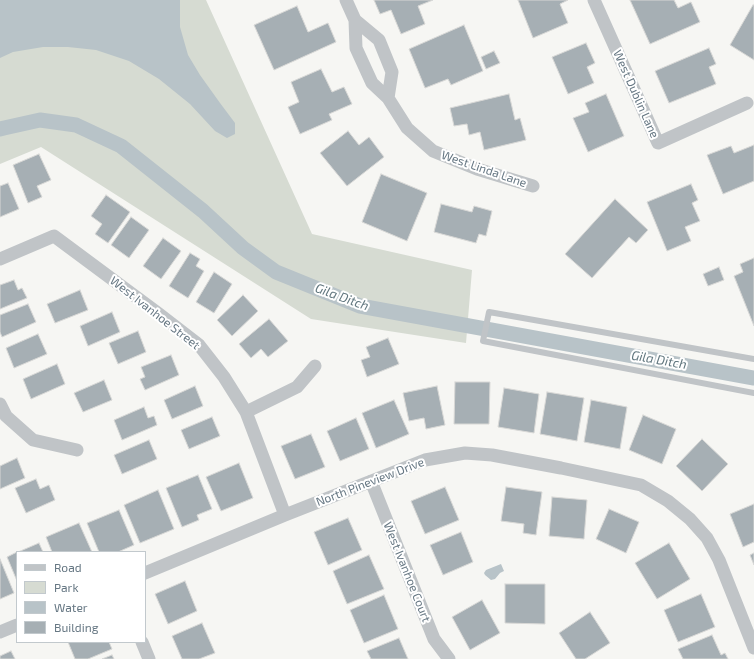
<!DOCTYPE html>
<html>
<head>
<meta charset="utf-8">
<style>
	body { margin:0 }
	#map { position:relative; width:754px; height:659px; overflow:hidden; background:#f6f6f3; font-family:"Exo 2",sans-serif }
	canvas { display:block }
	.legend { position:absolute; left:16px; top:551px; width:130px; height:92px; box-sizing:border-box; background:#fff; border:1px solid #c2c9cd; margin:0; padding:5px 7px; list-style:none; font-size:12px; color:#667783 }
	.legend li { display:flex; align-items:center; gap:8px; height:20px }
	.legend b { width:20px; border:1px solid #c2c9cd }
</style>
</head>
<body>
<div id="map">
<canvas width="754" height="659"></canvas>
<ul class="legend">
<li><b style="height:5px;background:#c0c4c7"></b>Road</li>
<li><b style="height:11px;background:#d6dbd2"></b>Park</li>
<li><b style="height:11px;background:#b8c3c8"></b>Water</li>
<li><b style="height:11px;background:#a6afb4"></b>Building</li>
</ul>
</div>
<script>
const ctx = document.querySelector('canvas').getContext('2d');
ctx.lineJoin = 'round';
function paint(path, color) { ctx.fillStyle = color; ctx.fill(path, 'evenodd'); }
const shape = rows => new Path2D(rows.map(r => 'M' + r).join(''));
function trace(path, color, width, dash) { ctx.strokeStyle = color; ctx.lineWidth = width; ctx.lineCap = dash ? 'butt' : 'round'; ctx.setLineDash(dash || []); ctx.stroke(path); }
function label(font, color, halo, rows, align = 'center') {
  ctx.font = font + ' "Exo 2",sans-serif'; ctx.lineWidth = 4; ctx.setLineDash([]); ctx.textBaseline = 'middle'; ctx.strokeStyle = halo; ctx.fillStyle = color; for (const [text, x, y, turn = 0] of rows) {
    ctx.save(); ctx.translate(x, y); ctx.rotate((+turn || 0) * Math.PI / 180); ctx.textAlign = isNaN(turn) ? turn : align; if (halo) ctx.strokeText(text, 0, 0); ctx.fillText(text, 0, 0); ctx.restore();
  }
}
paint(shape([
	[0,0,206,0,312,234,472,270,466,343,311,319,41,147,0,164]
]), '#d6dbd2');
paint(shape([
	[0,0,180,0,180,27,188,55,200,75,220,103,235,123,235,134,227,138,215,131,190,104,159,79,129,61,96,50,68,47,43,47,13,52,0,58],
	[501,564,504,571,500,573,495,579,491,580,485,575,484,573,486,570]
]), '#b8c3c8');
trace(shape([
	[0,129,4,128,40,120,76,125,121,146,203,211,243,248,276,272,360,306,754,378]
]), '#b8c3c8', 15);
const building = shape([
	[374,0,433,0,418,6,425,24,401,34,391,10,380,14,374,0],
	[518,0,568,0,560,4,568,23,533,38,518,0],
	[630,0,674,0,678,8,691,2,700,22,650,44,630,0],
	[753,5,754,5,754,60,730,45,753,5],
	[297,6,308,32,328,23,336,42,274,70,254,25,297,6],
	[464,25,483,71,451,85,448,79,425,88,409,49,464,25],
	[586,43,595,63,587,67,594,83,568,94,552,57,586,43],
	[709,48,716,64,709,67,716,84,669,103,655,71,709,48],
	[494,51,500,63,486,69,481,57,494,51],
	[321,69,332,92,344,87,352,104,329,114,332,120,300,134,288,107,299,102,291,82,321,69],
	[509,94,515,120,520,118,526,140,484,150,480,132,469,135,467,124,454,126,450,108,509,94],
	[606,94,624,136,588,152,573,118,589,112,585,103,606,94],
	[348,131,359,145,369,137,384,157,347,186,320,153,348,131],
	[754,145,754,181,723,194,707,155,731,146,734,153,754,145],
	[39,154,51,180,37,186,42,197,28,203,13,165,39,154],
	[381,174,427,193,407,241,362,222,381,174],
	[8,183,19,209,0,217,0,186,8,183],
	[691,184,698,200,692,203,700,221,685,227,691,241,667,251,647,202,691,184],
	[106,195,130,212,108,243,95,234,102,224,91,216,106,195],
	[615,199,648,230,636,243,629,237,592,278,565,254,615,199],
	[441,204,472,212,474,206,492,211,486,236,479,234,476,243,434,232,441,204],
	[131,217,149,230,129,258,111,245,131,217],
	[163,238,181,251,161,279,143,266,163,238],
	[190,253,200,259,196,266,204,271,188,298,169,286,190,253],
	[754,258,754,326,734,276,743,272,740,264,754,258],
	[719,267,724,280,708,286,703,274,719,267],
	[214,272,232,284,214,313,196,302,214,272],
	[14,280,18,290,22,288,27,298,0,309,0,285,14,280],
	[80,290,88,310,55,323,47,304,80,290],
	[243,295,258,311,232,336,217,320,243,295],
	[28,304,36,322,2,337,0,332,0,315,28,304],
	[112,312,120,332,88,346,80,326,112,312],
	[269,319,288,341,268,357,261,349,251,358,239,344,269,319],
	[138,331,146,352,118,364,109,343,138,331],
	[38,334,47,354,14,368,6,348,38,334],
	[388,338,399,364,367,377,361,360,370,357,366,347,388,338],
	[171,355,179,375,145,390,140,379,145,377,141,367,171,355],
	[57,364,65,384,31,399,23,379,57,364],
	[104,380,112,400,83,412,74,393,104,380],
	[455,382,490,382,489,424,454,424,455,382],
	[195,386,203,406,172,419,164,400,195,386],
	[437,386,445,425,426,429,424,418,409,421,403,393,437,386],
	[504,388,539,394,534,433,498,427,504,388],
	[547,392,584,398,577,441,540,434,547,392],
	[394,400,409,434,376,448,362,413,394,400],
	[591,400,627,407,620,449,584,442,591,400],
	[144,407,148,418,154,416,157,425,122,440,114,420,144,407],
	[643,415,676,429,662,464,629,450,643,415],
	[212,417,220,436,189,449,181,430,212,417],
	[356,418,369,449,340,461,327,431,356,418],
	[311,434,325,467,295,479,281,446,311,434],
	[702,439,728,464,702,491,676,466,702,439],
	[149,440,157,459,122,474,114,455,149,440],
	[17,458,25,478,0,489,0,466,17,458],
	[239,463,253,498,221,511,206,477,239,463],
	[198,475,212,509,197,515,199,520,182,527,166,488,198,475],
	[36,479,40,489,49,485,55,500,26,513,15,488,36,479],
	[445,487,459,520,425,534,411,501,445,487],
	[506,487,542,492,536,535,523,533,524,524,501,521,506,487],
	[158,490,174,529,140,543,124,505,158,490],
	[552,497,587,500,584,539,549,536,552,497],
	[754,504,754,542,743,547,730,514,754,504],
	[609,509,639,522,626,553,596,539,609,509],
	[119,510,134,545,118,552,99,552,87,523,119,510],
	[348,518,362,550,328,565,314,532,348,518],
	[79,523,92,552,52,552,46,537,79,523],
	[461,532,473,562,443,575,430,545,461,532],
	[39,543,43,552,18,552,39,543],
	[669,543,690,579,657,599,635,563,669,543],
	[17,552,17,581,7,557,17,552],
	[754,553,754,565,750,555,754,553],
	[369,555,384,589,347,604,333,571,369,555],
	[0,559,14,593,0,599,0,559],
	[185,581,197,611,168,624,155,594,185,581],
	[505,584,545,584,545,624,505,623,505,584],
	[701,594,715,627,678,642,664,610,701,594],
	[384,595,398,629,364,643,350,610,384,595],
	[482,600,500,633,470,650,452,617,482,600],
	[590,612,610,643,585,659,576,659,559,633,590,612],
	[202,623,215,653,199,659,182,659,172,636,202,623],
	[712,635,721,655,725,653,728,659,683,659,678,649,712,635],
	[399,638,408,659,371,659,367,651,399,638],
	[68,642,109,642,112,649,88,659,75,659,68,642],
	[11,651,15,659,0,659,0,656,11,651],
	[112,655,114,659,102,659,112,655]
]);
paint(building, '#a6afb4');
trace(building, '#d8d8d6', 1);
trace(shape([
	[754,359,489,312,483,341,754,393]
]), '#c0c4c7', 6);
trace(shape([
	[346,0,355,20,356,48,372,83,388,98,407,128,433,151,477,169,533,186],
	[594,0,658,143,747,103],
	[355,20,379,40,392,72,388,98],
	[0,259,54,236,159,314,199,345,224,377,246,412,285,515],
	[0,404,6,416,33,440,77,450],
	[246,412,297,387,315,366],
	[371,481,434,639,449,659],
	[145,573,285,515,425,460,465,453,492,455,561,468,641,485,668,501,690,519,707,538,719,560,754,648],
	[0,632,17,625],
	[142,642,149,659]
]), '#c0c4c7', 13);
label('12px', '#667783', '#fff', [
	["West Dublin Lane",636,94,66],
	["West Linda Lane",484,169,19],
	["West Ivanhoe Street",155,313,38],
	["North Pineview Drive",370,482,-21],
	["West Ivanhoe Court",407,572,68]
]);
label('italic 13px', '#62777f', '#fff', [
	["Gila Ditch",342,297,20],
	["Gila Ditch",659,360,10]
]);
</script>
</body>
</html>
